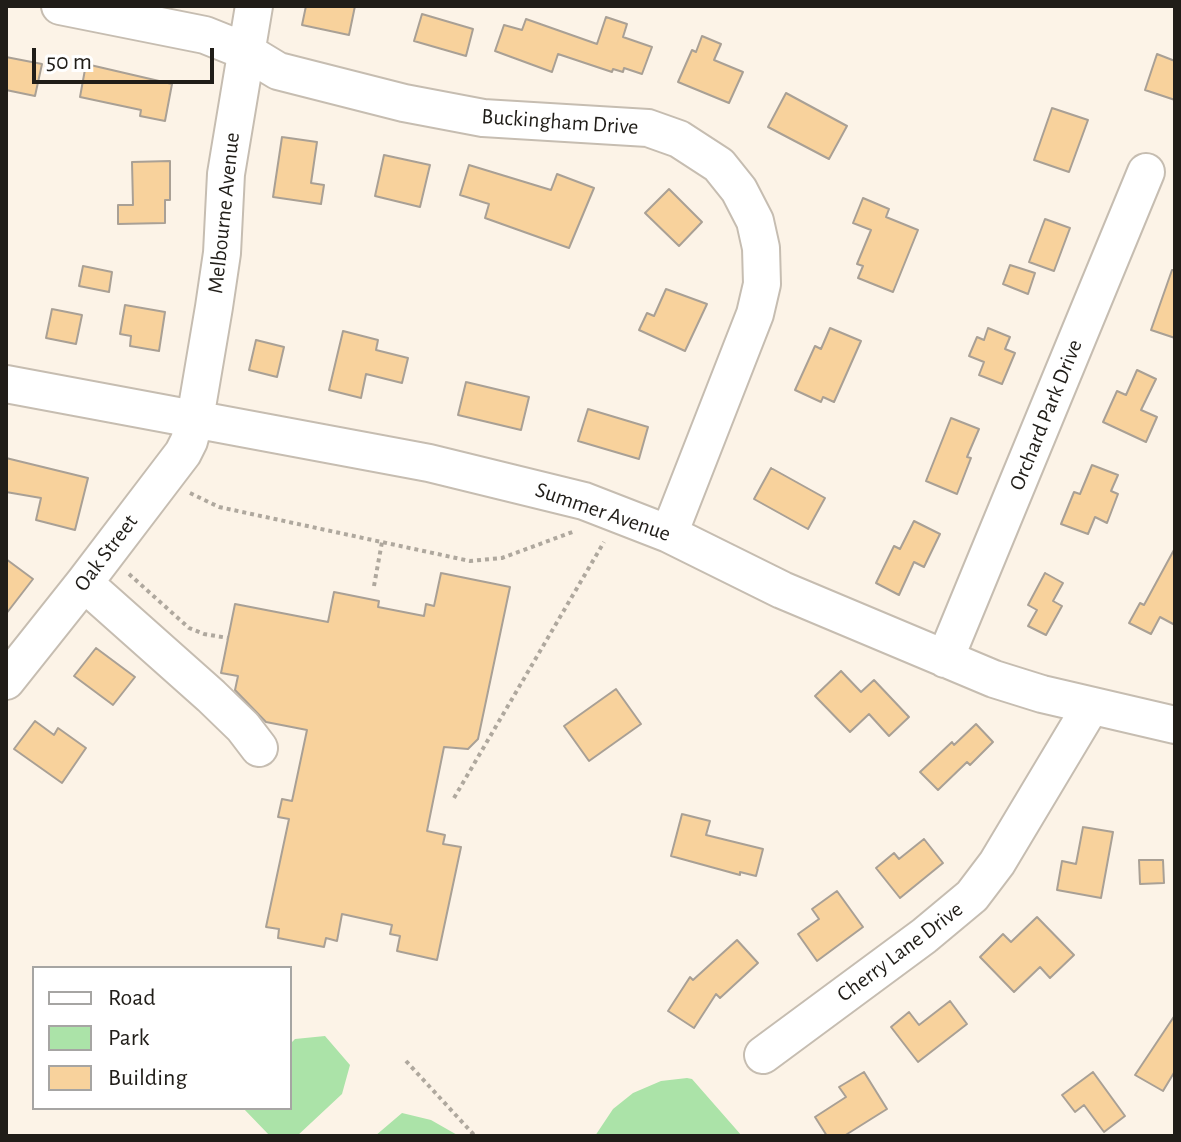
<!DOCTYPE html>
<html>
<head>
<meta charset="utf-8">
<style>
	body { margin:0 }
	#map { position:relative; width:1181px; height:1142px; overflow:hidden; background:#fcf3e7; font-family:"Alegreya Sans",sans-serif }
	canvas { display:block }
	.frame { position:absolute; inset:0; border:8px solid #201d18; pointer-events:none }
	.legend { position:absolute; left:32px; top:966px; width:260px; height:144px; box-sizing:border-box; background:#fff; border:2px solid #a6a5a3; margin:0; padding:10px 14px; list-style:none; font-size:24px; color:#201d18 }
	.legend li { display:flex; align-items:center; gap:16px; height:40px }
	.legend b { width:40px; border:2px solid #a6a5a3 }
	.scale { position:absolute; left:32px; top:48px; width:182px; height:36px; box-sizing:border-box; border:4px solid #201d18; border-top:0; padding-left:10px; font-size:24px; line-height:28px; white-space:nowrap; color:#201d18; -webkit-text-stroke:6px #fff; paint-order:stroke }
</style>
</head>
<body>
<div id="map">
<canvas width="1181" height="1142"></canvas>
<div class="frame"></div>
<ul class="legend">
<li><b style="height:10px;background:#fff"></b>Road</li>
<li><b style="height:22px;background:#abe3a8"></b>Park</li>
<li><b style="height:22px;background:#f8d29c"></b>Building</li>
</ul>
<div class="scale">50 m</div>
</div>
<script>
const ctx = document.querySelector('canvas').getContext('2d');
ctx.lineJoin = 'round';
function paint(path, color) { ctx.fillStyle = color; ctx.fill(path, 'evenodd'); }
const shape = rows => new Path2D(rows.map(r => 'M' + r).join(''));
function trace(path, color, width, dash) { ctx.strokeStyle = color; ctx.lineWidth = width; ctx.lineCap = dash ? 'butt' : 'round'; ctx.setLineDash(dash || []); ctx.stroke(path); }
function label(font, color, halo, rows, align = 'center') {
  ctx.font = font + ' "Alegreya Sans",sans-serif'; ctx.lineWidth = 6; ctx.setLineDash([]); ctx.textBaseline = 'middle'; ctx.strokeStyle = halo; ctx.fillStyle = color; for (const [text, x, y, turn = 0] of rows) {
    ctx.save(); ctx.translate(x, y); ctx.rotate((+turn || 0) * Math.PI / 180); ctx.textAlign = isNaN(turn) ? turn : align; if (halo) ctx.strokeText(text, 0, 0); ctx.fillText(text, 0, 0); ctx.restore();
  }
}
paint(shape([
	[325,1036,350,1065,342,1094,297,1136,270,1136,243,1108,290,1108,290,1044,295,1039],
	[687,1078,692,1079,742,1136,595,1136,613,1109,633,1093,661,1081],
	[402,1113,431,1120,459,1136,375,1136]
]), '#abe3a8');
const building = shape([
	[306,6,355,6,349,35,302,25,306,6],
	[422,14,473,29,466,56,414,41,422,14],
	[606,17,627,24,623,37,652,47,642,74,624,68,623,72,613,69,612,72,558,54,552,72,495,51,504,25,522,30,526,19,597,44,606,17],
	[702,36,721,44,714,60,743,72,729,103,678,82,692,50,696,52,702,36],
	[1157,54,1175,61,1175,100,1145,90,1157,54],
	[6,57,42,64,35,96,6,90,6,57],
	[86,64,172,84,165,121,140,116,141,110,80,97,86,64],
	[786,93,847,126,829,159,768,127,786,93],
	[1052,108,1088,120,1069,172,1034,160,1052,108],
	[282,137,317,142,311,183,324,185,321,204,273,197,282,137],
	[384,155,430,165,420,207,375,196,384,155],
	[170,161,170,200,165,200,165,223,118,224,118,205,133,205,132,162,170,161],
	[469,165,551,190,557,174,594,188,569,248,485,218,489,204,460,195,469,165],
	[669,189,702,222,679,246,645,213,669,189],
	[863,198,889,209,886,217,918,230,893,292,858,278,863,266,857,264,871,230,853,223,863,198],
	[1045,219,1070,228,1054,271,1029,262,1045,219],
	[1010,265,1035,273,1028,294,1003,284,1010,265],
	[83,266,112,272,109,292,79,286,83,266],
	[1172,270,1175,270,1175,338,1151,330,1172,270],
	[666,289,707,304,685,351,639,330,647,313,654,316,666,289],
	[125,305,165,312,159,351,130,346,131,336,120,334,125,305],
	[52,309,82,315,76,344,46,338,52,309],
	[830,328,861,341,834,402,823,397,821,402,795,390,815,346,821,349,830,328],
	[988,328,1010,337,1005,349,1015,353,1002,384,979,375,984,362,969,356,977,337,984,340,988,328],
	[343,331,378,340,376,350,408,358,402,383,366,374,361,398,329,390,343,331],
	[256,340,284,347,277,377,249,370,256,340],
	[1137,370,1156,379,1141,410,1157,417,1146,442,1103,422,1117,391,1126,395,1137,370],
	[466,382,529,397,521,430,458,415,466,382],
	[588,409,648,427,639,459,578,441,588,409],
	[951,418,979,429,967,457,971,458,957,494,926,481,951,418],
	[6,458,88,478,75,530,36,520,41,498,6,492,6,458],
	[1092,465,1118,475,1111,491,1118,494,1107,523,1095,517,1088,534,1061,524,1074,492,1080,494,1092,465],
	[771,468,825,498,808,529,754,499,771,468],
	[914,521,940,534,924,567,914,562,899,595,876,583,894,546,900,549,914,521],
	[1175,548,1175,625,1160,617,1151,634,1129,623,1140,603,1144,605,1175,548],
	[6,559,33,579,6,614,6,559],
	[441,573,510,587,478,739,468,749,444,747,427,831,445,835,443,844,461,847,437,960,397,951,400,936,390,934,392,925,342,914,337,941,326,938,324,947,278,938,279,929,266,927,289,819,278,817,282,799,292,801,307,730,266,722,235,690,238,676,221,673,235,604,328,622,334,592,379,601,378,607,424,616,426,604,434,606,441,573],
	[1045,573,1063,583,1053,601,1062,606,1046,635,1028,626,1037,610,1028,605,1045,573],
	[96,648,135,677,113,705,74,676,96,648],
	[841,671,861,692,874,680,909,717,889,736,869,714,850,732,815,696,841,671],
	[616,689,641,724,589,761,564,726,616,689],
	[35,721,54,735,58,728,86,748,62,783,14,749,35,721],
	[976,724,993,742,970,765,967,762,938,790,920,772,952,742,954,745,976,724],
	[682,814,710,821,706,835,763,849,756,876,740,872,740,875,671,856,682,814],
	[1083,827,1113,832,1101,898,1057,890,1062,861,1076,864,1083,827],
	[924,839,943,863,900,898,876,868,894,853,899,859,924,839],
	[1139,860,1163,860,1164,883,1140,884,1139,860],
	[837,891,863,927,817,961,798,934,819,919,812,909,837,891],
	[1037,917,1074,955,1050,978,1040,967,1014,992,980,957,1003,934,1011,942,1037,917],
	[737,940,758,963,720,998,716,994,694,1028,668,1011,690,977,693,980,737,940],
	[950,1001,967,1024,918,1062,891,1027,909,1012,919,1025,950,1001],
	[1175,1015,1175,1071,1163,1091,1135,1075,1175,1015],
	[864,1072,887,1109,844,1136,827,1136,815,1117,846,1097,839,1087,864,1072],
	[1093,1072,1125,1116,1104,1132,1084,1105,1075,1112,1062,1095,1093,1072]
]);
paint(building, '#f8d29c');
trace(building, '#a9a095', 2);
const minor = shape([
	[60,6,205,35,245,51,278,71,404,103,483,118,648,128,679,139,719,165,739,190,755,221,761,248,762,284,755,314,669,534],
	[6,384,429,463,584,501,669,534,782,590,994,679,1042,694,1175,725],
	[84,583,211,696,243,727,259,748],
	[945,659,1146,172],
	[6,681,84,583,183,453,189,441,195,419,214,307,222,253,226,174,254,6],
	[763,1055,924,936,972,896,997,863,1091,706]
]);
trace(minor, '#c6bdb1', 40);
trace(shape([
	[190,493,219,507,470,561,502,558,575,531],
	[129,574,189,628,204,634,228,638],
	[374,586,382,542],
	[454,798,604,542],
	[406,1061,475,1136]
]), '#afa89e', 4, [4, 4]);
trace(minor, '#fff', 36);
label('22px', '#201d18', '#fff', [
	["Buckingham Drive",560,122,4],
	["Melbourne Avenue",224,213,-84],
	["Orchard Park Drive",1046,415,-68],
	["Summer Avenue",603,512,19],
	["Oak Street",106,553,-53],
	["Cherry Lane Drive",900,952,-37]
]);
</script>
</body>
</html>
